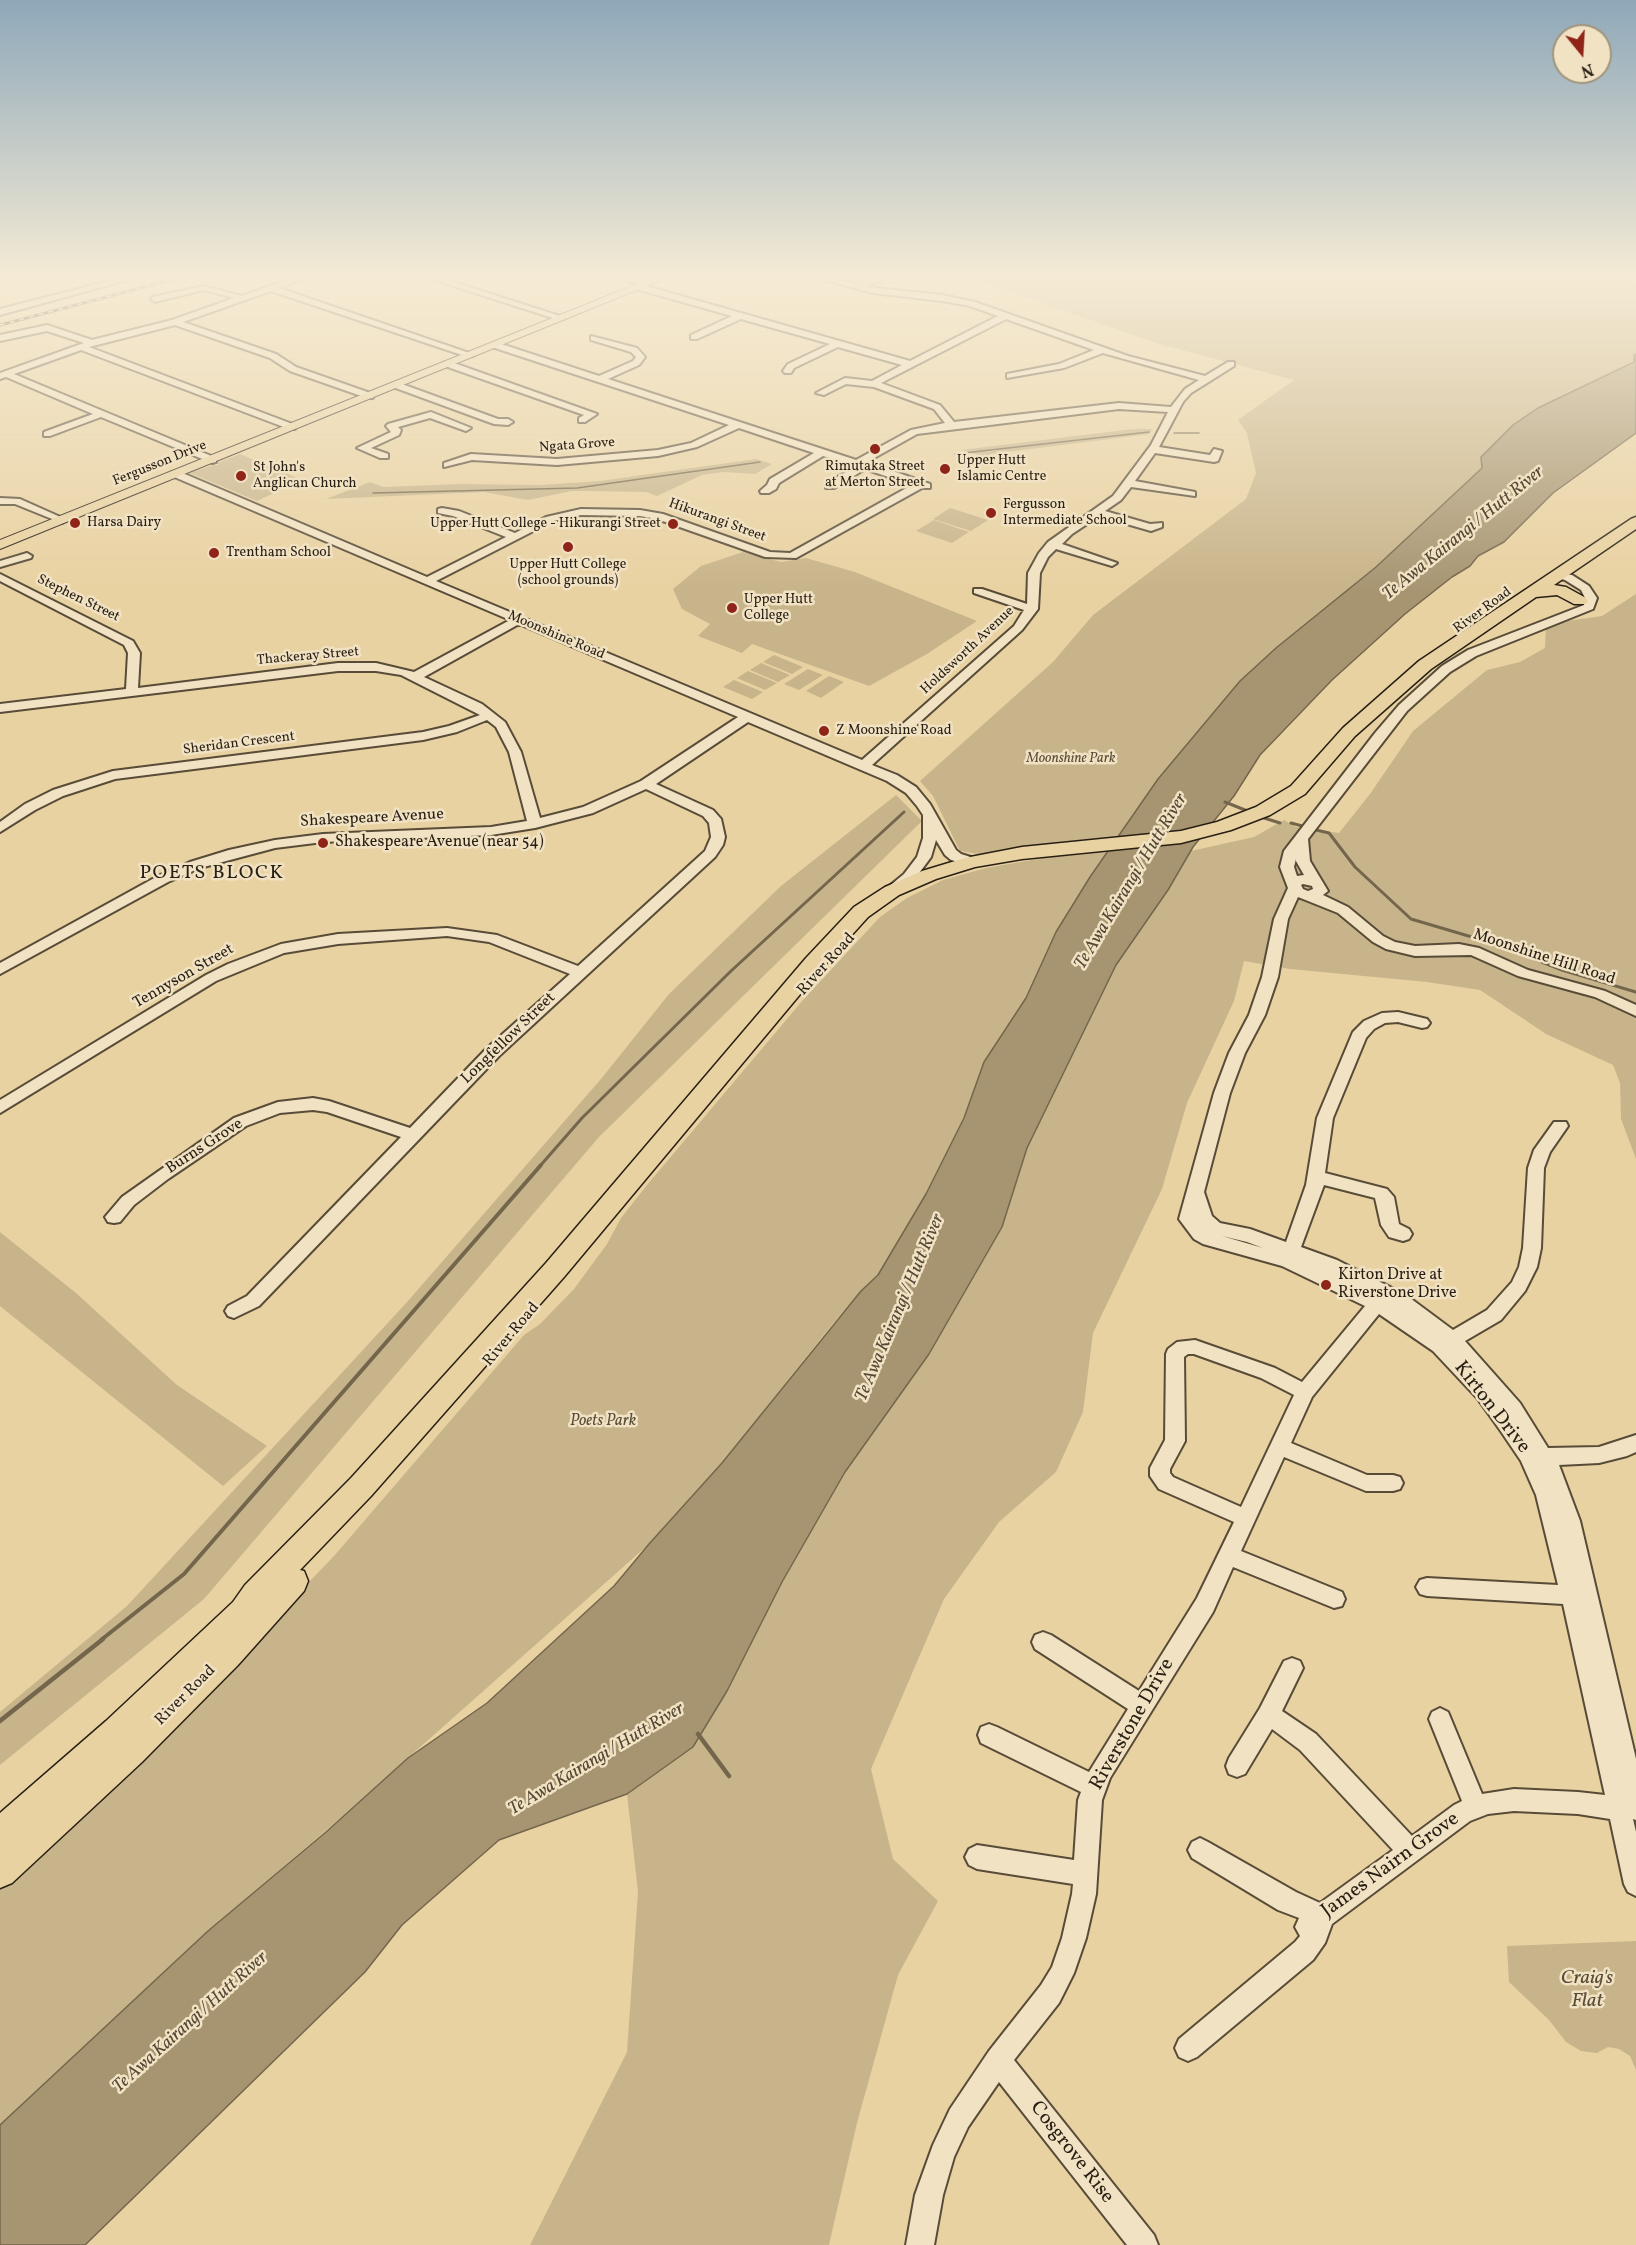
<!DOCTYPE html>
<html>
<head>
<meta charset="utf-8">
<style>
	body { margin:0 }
	#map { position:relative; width:1636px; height:2245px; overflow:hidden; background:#e9d2a2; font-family:Vollkorn,serif }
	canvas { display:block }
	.north { position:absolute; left:1552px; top:24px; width:60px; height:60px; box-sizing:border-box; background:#f1e2c3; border:2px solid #a1947d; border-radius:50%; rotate:162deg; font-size:16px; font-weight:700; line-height:24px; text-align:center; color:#281f14 }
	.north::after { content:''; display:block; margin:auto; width:21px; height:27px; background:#8f2418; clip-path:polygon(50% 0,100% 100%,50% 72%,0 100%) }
</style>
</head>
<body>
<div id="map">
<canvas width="1636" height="2245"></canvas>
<div class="north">N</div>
</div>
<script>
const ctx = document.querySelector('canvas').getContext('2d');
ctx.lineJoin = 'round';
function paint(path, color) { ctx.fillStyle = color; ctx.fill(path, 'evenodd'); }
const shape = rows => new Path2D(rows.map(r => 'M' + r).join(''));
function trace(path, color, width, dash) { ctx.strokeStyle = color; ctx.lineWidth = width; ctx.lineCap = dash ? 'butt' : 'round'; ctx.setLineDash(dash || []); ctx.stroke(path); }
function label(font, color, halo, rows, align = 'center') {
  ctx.font = font + ' Vollkorn,serif'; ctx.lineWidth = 5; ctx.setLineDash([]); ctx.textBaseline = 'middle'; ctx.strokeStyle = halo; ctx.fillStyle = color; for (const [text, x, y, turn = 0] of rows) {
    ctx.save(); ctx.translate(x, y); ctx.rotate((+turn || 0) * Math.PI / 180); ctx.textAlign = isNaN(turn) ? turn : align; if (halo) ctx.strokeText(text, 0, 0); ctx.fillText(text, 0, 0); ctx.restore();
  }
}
paint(shape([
	[965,276,1636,276,1636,354,1634,355,1634,362,1538,408,1481,456,1482,467,1376,567,1276,648,1240,681,1158,779,1116,840,984,855,960,851,933,796,920,781,1053,662,1093,615,1246,499,1256,473,1247,433,1238,420,1294,380,1156,343],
	[1133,429,1152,429,1150,434,991,454,986,457,961,450],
	[240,454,302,480,257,501,190,473,213,465,219,465,217,463],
	[756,459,772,464,755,474,724,472,702,475,657,496,646,492,587,491,572,491,528,500,484,492,326,499,370,482,383,487,460,484,541,485,600,481],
	[950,508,988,520,971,531,933,519],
	[934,520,957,528,969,532,952,543,916,531],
	[743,552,781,562,806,558,855,572,977,621,927,654,869,686,752,644,742,653,698,636,710,624,682,609,673,589,701,566],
	[1636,594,1636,1159,1621,1119,1620,1083,1613,1065,1546,1034,1480,990,1427,982,1290,969,1244,961,1234,1001,1187,1103,1162,1189,1093,1333,1083,1412,1056,1472,999,1522,944,1599,871,1769,893,1859,938,1901,898,1975,857,2123,829,2245,530,2245,627,2052,638,1892,627,1794,694,1747,727,1691,782,1582,845,1472,929,1354,1002,1227,1027,1148,1116,965,1168,890,1191,851,1254,837,1284,820,1296,827,1339,833,1370,794,1413,731,1487,670,1520,662,1545,648,1546,624,1602,616],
	[774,655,803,667,792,674,763,662],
	[761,663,790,675,778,682,750,670],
	[808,669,823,675,799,690,784,684],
	[748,671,777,683,765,690,737,678],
	[829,676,844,682,821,698,806,691],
	[734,680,763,692,752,699,723,687],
	[896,795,922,821,599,1137,204,1599,0,1765,0,1712,127,1606,408,1301,601,1079,669,994,781,886],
	[1108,852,1056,932,1026,998,984,1062,965,1118,926,1194,878,1275,861,1291,830,1327,711,1477,657,1537,338,1820,208,1931,0,2125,0,1886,235,1659,334,1556,524,1335,540,1324,574,1289,607,1244,621,1218,647,1185,803,1000,880,917,907,898,943,880,986,868,1043,858],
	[0,1232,76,1293,177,1385,267,1446,223,1486,0,1306],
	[1636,1941,1636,2070,1630,2056,1619,2049,1608,2047,1597,2053,1581,2051,1566,2042,1549,2020,1509,1982,1507,1946]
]), '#c8b48a');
const water = shape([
	[1636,354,1636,433,1553,493,1504,542,1478,556,1470,566,1452,577,1405,614,1332,680,1260,755,1234,796,1193,847,1168,890,1116,965,1027,1148,1002,1227,929,1354,845,1472,782,1582,727,1691,693,1747,627,1794,499,1840,402,1925,365,1972,85,2245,0,2245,0,2125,208,1931,326,1832,408,1758,487,1703,614,1586,649,1544,722,1463,861,1291,878,1275,926,1194,964,1118,984,1062,1026,998,1056,932,1090,877,1158,779,1240,681,1276,648,1376,567,1482,468,1481,457,1513,425,1538,408,1634,362,1634,355,1636,354]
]);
paint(water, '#a79572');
trace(water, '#74664c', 1.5);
trace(shape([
	[1174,433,1199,433],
	[955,454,1149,432],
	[373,493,577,488,760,462]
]), '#74664c', 1.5);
trace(shape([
	[1225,802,1250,812],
	[1261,817,1280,823],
	[1291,823,1306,827],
	[1312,829,1329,833,1355,867,1411,919,1499,945,1562,970,1636,992],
	[540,1166,582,1118,731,971,904,812]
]), '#74664c', 3);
trace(shape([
	[101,1640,184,1574,541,1165]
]), '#74664c', 4);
trace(shape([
	[0,1721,103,1639],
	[698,1734,729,1776]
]), '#74664c', 4.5);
const minor = shape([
	[128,276,142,276,0,315,0,309,128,276],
	[298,276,310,276,279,288,475,355,468,357,271,291,183,322,276,354,296,367,373,394,373,398,367,398,290,371,270,358,175,325,89,347,295,425,295,429,289,429,81,350,14,374,216,458,216,462,212,463,101,417,50,436,44,436,44,432,93,414,6,377,0,379,0,373,84,343,47,331,0,341,0,335,47,325,92,340,172,320,234,298,204,290,155,302,151,299,152,297,204,286,242,296,298,276],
	[422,276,435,276,566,318,559,320,422,276],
	[614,276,627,276,649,282,650,284,646,286,910,361,998,316,970,306,942,301,873,293,810,276,824,276,857,284,878,276,890,276,866,287,942,295,975,302,1128,356,1205,376,1228,362,1234,362,1234,366,1191,393,1183,402,1159,447,1210,455,1214,449,1222,451,1218,461,1214,462,1155,453,1135,481,1195,492,1195,496,1131,487,1121,500,1105,511,1150,524,1162,523,1162,527,1151,531,1099,516,1072,534,1062,544,1117,563,1112,566,1056,549,1048,557,1040,573,1038,609,1022,630,872,765,897,775,916,787,930,804,956,850,961,854,977,859,979,862,977,865,972,866,951,860,945,855,936,840,931,857,914,880,897,894,887,894,885,891,887,888,904,874,917,857,923,838,923,815,917,806,906,793,887,781,748,722,656,784,713,810,721,819,725,837,723,845,715,857,499,1056,259,1306,234,1318,228,1316,225,1311,228,1306,247,1296,401,1137,327,1112,313,1110,280,1113,246,1126,168,1179,134,1205,120,1222,114,1223,108,1222,105,1217,122,1197,234,1118,278,1102,313,1098,329,1101,410,1128,487,1048,570,974,489,942,447,936,338,944,284,953,216,981,0,1113,0,1100,206,975,228,964,281,944,338,934,447,928,497,935,578,966,705,851,711,837,709,823,703,816,646,789,593,813,535,828,491,835,323,842,275,848,200,868,168,882,0,974,0,963,158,876,190,862,229,850,275,840,323,834,491,827,527,821,509,752,496,727,487,720,457,732,423,740,115,779,63,796,35,810,0,832,0,822,25,804,53,790,113,771,423,732,449,726,480,715,401,675,376,671,338,671,0,712,0,704,126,689,128,653,124,645,0,581,0,574,133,641,140,653,138,688,338,663,376,663,414,672,510,620,172,476,172,472,180,472,427,577,506,537,453,516,438,513,438,509,442,508,459,511,515,533,546,517,581,509,640,510,663,514,770,552,790,553,912,485,865,469,834,488,826,488,826,484,856,466,823,456,779,483,776,489,769,493,761,493,760,491,767,485,770,479,814,453,739,428,697,447,658,456,557,465,472,460,444,467,444,463,471,454,557,459,658,450,691,443,729,425,492,347,491,345,495,342,599,376,633,361,636,357,631,352,591,340,591,336,637,348,645,357,639,365,608,379,856,460,911,430,945,423,934,409,874,387,846,384,824,395,816,393,845,378,872,381,902,365,838,347,794,368,791,373,785,373,783,371,788,364,830,344,741,319,697,339,691,339,691,335,732,316,636,289,635,287,639,285,614,276],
	[1006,319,1094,350,1059,364,1007,374,1007,378,1064,368,1103,353,1199,380,1185,389,1171,407,1119,403,954,422,940,405,881,383,1006,319],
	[1119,409,1168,412,1151,445,1113,496,1048,542,1039,553,1028,573,1027,604,982,589,974,589,974,593,1024,610,1014,626,862,760,436,581,553,521,581,515,640,516,657,519,765,557,796,558,922,488,930,488,930,484,867,462,917,434,1119,409],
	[519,624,738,717,641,781,583,807,540,818,521,752,505,722,482,704,424,677,519,624],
	[931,276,941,276,942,277,938,279,931,276],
	[445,362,451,362,597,414,585,422,579,422,579,418,584,415,445,366,445,362],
	[393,383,399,383,498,419,508,419,513,422,508,425,494,424,393,387,393,383],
	[431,412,471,428,466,431,430,418,398,427,401,430,399,435,371,448,388,454,388,458,380,458,357,448,391,432,386,426,388,424,431,412],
	[0,498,20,499,67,520,62,523,15,504,0,504,0,498],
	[27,553,32,556,31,558,0,567,0,561,27,553],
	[1557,572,1572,575,1589,586,1597,598,1593,609,1476,656,1450,672,1407,711,1308,839,1310,861,1328,891,1323,895,1348,907,1383,936,1395,942,1415,946,1459,944,1479,948,1528,970,1605,991,1636,1005,1636,1016,1595,997,1518,976,1471,955,1415,956,1386,949,1373,942,1338,913,1298,897,1288,919,1278,977,1265,1015,1245,1053,1230,1093,1204,1192,1212,1216,1220,1223,1250,1229,1286,1242,1306,1185,1317,1118,1353,1032,1364,1021,1382,1013,1398,1012,1427,1019,1430,1023,1427,1027,1422,1028,1398,1022,1385,1023,1374,1029,1366,1038,1333,1118,1325,1173,1387,1189,1394,1197,1399,1224,1409,1229,1412,1234,1409,1239,1403,1241,1389,1237,1381,1225,1375,1198,1324,1185,1301,1247,1337,1260,1392,1288,1410,1298,1453,1330,1487,1310,1512,1282,1519,1267,1523,1248,1528,1168,1534,1150,1554,1122,1566,1122,1568,1126,1550,1152,1544,1168,1541,1248,1537,1267,1525,1291,1501,1320,1465,1341,1520,1403,1548,1448,1599,1447,1636,1435,1636,1452,1627,1456,1599,1463,1559,1465,1580,1521,1636,1759,1636,1820,1633,1819,1636,1832,1636,1896,1628,1892,1624,1884,1610,1819,1578,1814,1514,1811,1488,1814,1470,1821,1332,1924,1325,1943,1313,1960,1197,2057,1188,2061,1179,2057,1175,2048,1179,2039,1295,1942,1300,1936,1295,1927,1299,1918,1278,1910,1192,1858,1188,1850,1192,1842,1200,1838,1208,1842,1296,1892,1320,1903,1393,1850,1300,1750,1272,1729,1245,1774,1237,1777,1229,1774,1226,1766,1229,1758,1260,1708,1284,1661,1292,1658,1300,1661,1303,1668,1282,1711,1316,1734,1412,1836,1454,1805,1462,1801,1429,1719,1432,1712,1440,1708,1448,1712,1482,1794,1514,1789,1578,1792,1605,1795,1563,1604,1427,1596,1420,1594,1416,1587,1420,1580,1427,1578,1558,1585,1536,1495,1521,1461,1500,1430,1478,1399,1433,1351,1379,1314,1312,1397,1291,1443,1367,1475,1393,1475,1400,1477,1403,1483,1400,1489,1393,1491,1366,1491,1284,1457,1241,1551,1342,1592,1345,1599,1342,1606,1334,1608,1233,1567,1213,1612,1110,1778,1102,1800,1096,1894,1086,1938,1074,1973,1059,2003,1014,2060,1154,2235,1158,2245,1127,2245,999,2082,968,2127,954,2157,943,2195,934,2245,906,2245,915,2195,933,2145,950,2109,989,2051,1041,1985,1052,1967,1062,1938,1072,1894,1073,1884,977,1869,969,1865,965,1857,969,1849,977,1845,1074,1860,1078,1800,1081,1792,981,1743,978,1735,981,1727,989,1724,997,1727,1089,1772,1128,1709,1035,1649,1032,1642,1035,1635,1043,1632,1051,1635,1139,1691,1197,1598,1234,1522,1159,1489,1150,1476,1150,1468,1165,1440,1166,1354,1168,1349,1177,1342,1195,1340,1275,1368,1302,1382,1365,1306,1282,1266,1203,1244,1194,1239,1179,1219,1214,1093,1229,1053,1249,1015,1262,977,1274,919,1288,888,1280,867,1284,851,1375,733,1399,705,1442,666,1468,650,1584,605,1585,598,1581,590,1565,580,1553,577,1551,575,1557,572],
	[1296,859,1296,861,1304,875,1297,876,1294,867,1296,859],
	[1303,884,1312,886,1313,889,1308,891,1303,889,1301,885,1303,884],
	[1222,1236,1247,1242,1263,1248,1222,1236],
	[1188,1354,1194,1354,1261,1378,1294,1395,1241,1507,1173,1477,1170,1473,1170,1469,1185,1441,1184,1357,1188,1354]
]);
const major = shape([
	[657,276,671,276,0,549,0,540,657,276]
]);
const highway = shape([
	[1636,517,1636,529,1554,585,1566,587,1586,598,1588,601,1586,604,1574,604,1557,595,1536,597,1431,669,1355,736,1305,794,1270,815,1231,830,1181,843,1022,859,975,867,936,879,899,895,868,917,822,968,564,1277,371,1496,300,1570,304,1571,308,1581,304,1591,238,1665,142,1762,12,1883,0,1888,0,1813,106,1721,233,1602,245,1585,351,1478,546,1263,806,958,854,907,885,887,922,871,965,858,1022,847,1181,831,1217,822,1256,807,1291,786,1343,728,1419,661,1631,519,1636,517]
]);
trace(minor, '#584c38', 4);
trace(major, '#281f14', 2);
trace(highway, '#281f14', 3);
paint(minor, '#f1e2c3');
paint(major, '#e9d2a2');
paint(highway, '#e9d2a2');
const rail = shape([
	[0,325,186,276]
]);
trace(rail, '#281f14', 3);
trace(rail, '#f1e2c3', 1.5, [5]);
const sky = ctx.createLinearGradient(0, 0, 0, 590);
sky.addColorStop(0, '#8ea8b9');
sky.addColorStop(0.47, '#f5ebd5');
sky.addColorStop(1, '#f5ebd500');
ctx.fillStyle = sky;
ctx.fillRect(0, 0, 1636, 590);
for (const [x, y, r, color] of [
	[875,449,6,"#8f2418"],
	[945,469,6,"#8f2418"],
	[241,476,6,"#8f2418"],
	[991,513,6,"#8f2418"],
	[75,523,6,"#8f2418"],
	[673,524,6,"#8f2418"],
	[568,547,6,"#8f2418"],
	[214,553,6,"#8f2418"],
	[732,608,6,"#8f2418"],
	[824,731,6,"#8f2418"],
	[323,843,6,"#8f2418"],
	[1326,1285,6,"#8f2418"]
]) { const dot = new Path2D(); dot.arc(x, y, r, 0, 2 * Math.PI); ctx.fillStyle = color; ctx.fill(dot); trace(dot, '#f1e2c3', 2); }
label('14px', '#281f14', '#f1e2c3', [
	["Ngata Grove",577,446,-4],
	["Fergusson Drive",160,464,-22],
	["Hikurangi Street",717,521,20],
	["Stephen Street",78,599,26],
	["River Road",1483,611,-36],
	["Moonshine Road",556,636,23],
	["Holdsworth Avenue",968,651,-43],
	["Thackeray Street",308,657,-5],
	["Sheridan Crescent",239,744,-7]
]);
label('14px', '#281f14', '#f1e2c3', [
	["Upper Hutt",957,461],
	["Islamic Centre",957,477],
	["Rimutaka Street",875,467,"center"],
	["at Merton Street",875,483,"center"],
	["St John's",253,468],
	["Anglican Church",253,484],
	["Fergusson",1003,505],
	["Intermediate School",1003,521],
	["Harsa Dairy",87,523],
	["Upper Hutt College - Hikurangi Street",661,524,"right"],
	["Trentham School",226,553],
	["Upper Hutt College",568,565,"center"],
	["(school grounds)",568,581,"center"],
	["Upper Hutt",744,600],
	["College",744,616],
	["Z Moonshine Road",836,731]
], 'left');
label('italic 14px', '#584c37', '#f1e2c3', [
	["Moonshine Park",1071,759]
]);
label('16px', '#281f14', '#f1e2c3', [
	["Shakespeare Avenue",372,819,-3],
	["Moonshine Hill Road",1544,958,18],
	["River Road",827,965,-48],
	["Tennyson Street",184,977,-30],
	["Longfellow Street",509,1039,-44],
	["Burns Grove",205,1147,-33],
	["River Road",512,1335,-50],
	["River Road",186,1696,-45]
]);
label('16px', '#281f14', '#f1e2c3', [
	["Shakespeare Avenue (near 54)",335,843],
	["Kirton Drive at",1338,1276],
	["Riverstone Drive",1338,1294]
], 'left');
label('italic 16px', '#584c37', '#f1e2c3', [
	["Poets Park",603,1422]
]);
label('italic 18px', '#544835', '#f1e2c3', [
	["Te Awa Kairangi / Hutt River",1464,534,-39],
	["Te Awa Kairangi / Hutt River",1132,882,-59],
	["Te Awa Kairangi / Hutt River",901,1308,-67],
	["Te Awa Kairangi / Hutt River",597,1760,-31],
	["Te Awa Kairangi / Hutt River",191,2023,-42]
]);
ctx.letterSpacing = '1.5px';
label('20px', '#281f14', '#f1e2c3', [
	["POETS BLOCK",212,874]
]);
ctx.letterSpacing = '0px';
label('20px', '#281f14', '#f1e2c3', [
	["Kirton Drive",1491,1408,52],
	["Riverstone Drive",1133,1725,-60],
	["James Nairn Grove",1391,1866,-36],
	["Cosgrove Rise",1071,2153,52]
]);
label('italic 20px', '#584c37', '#f1e2c3', [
	["Craig's",1587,1979],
	["Flat",1587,2002]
]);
</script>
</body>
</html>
